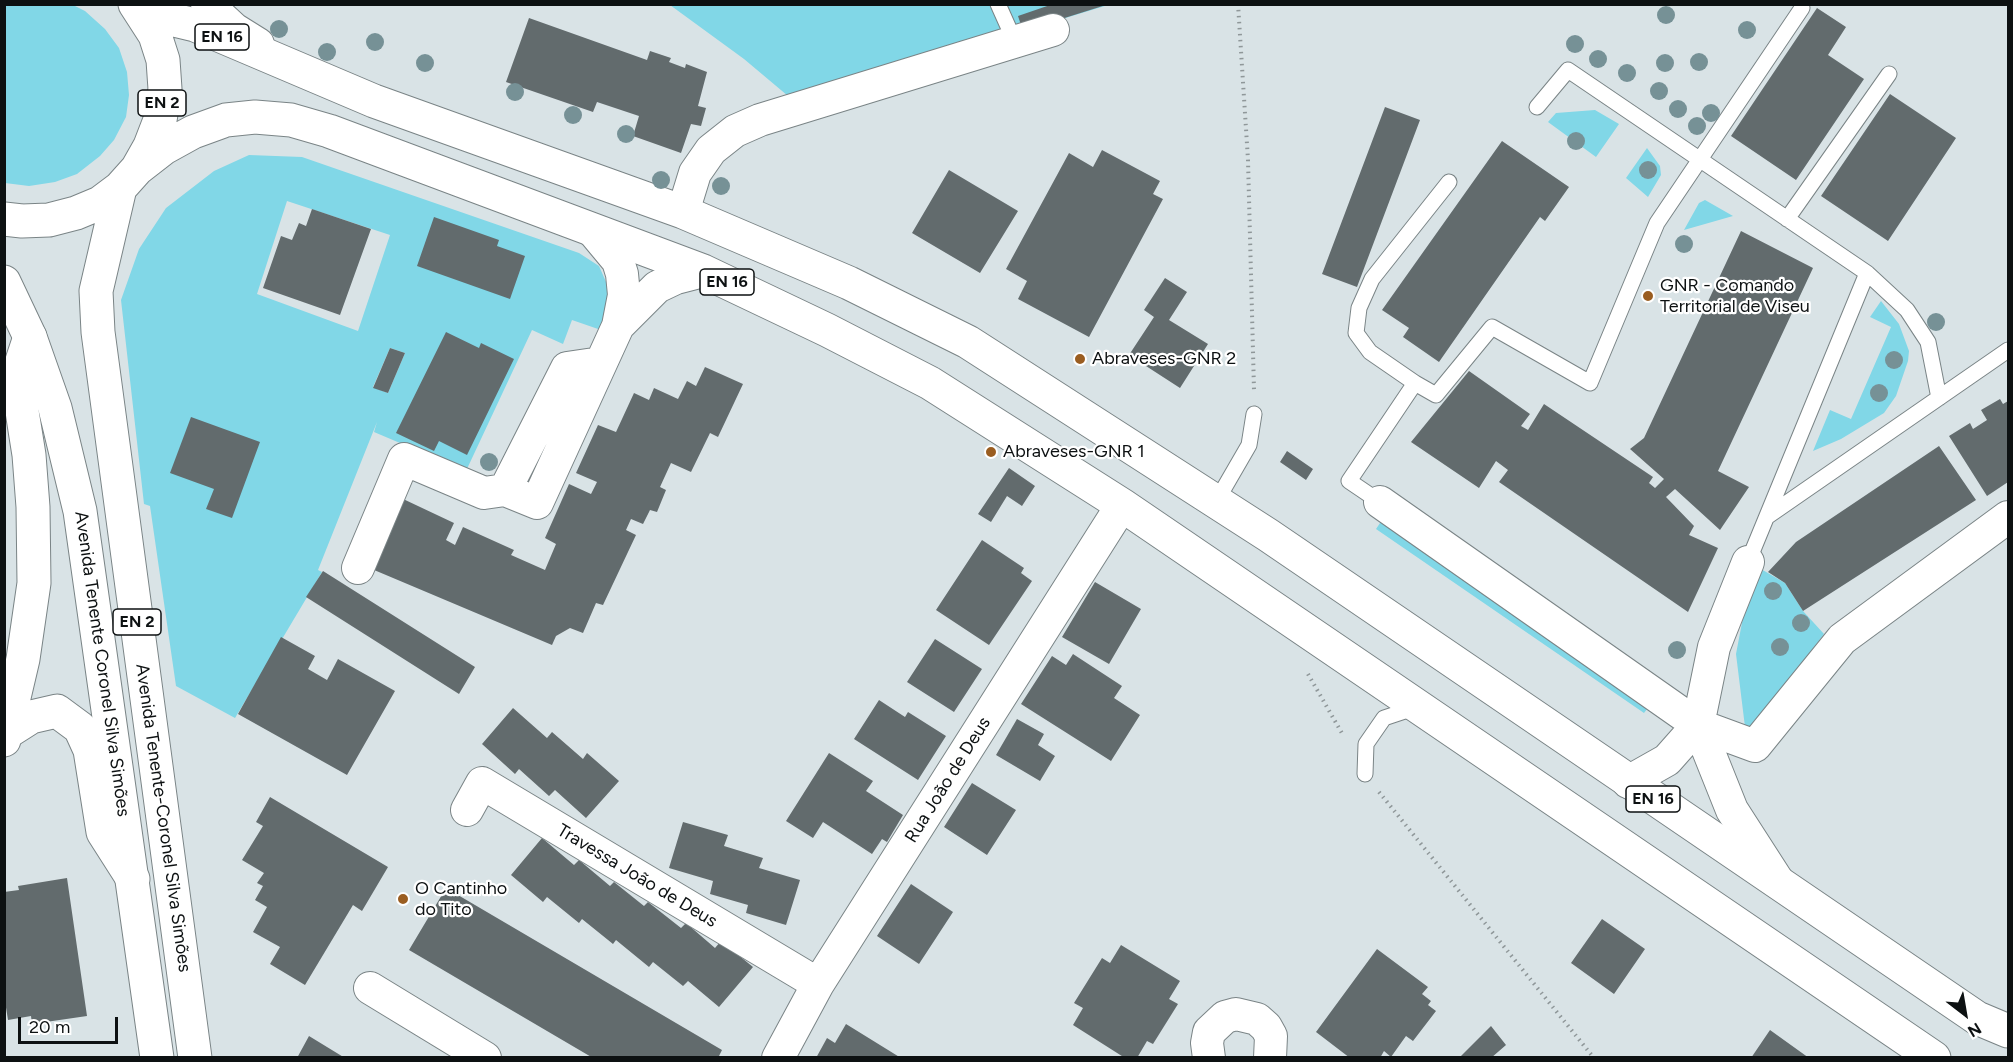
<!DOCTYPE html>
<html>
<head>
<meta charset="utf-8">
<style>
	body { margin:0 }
	#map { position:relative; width:2013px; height:1062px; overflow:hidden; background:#d9e3e6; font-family:Figtree,sans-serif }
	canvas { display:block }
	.frame { position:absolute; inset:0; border:6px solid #0d1112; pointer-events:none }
	.north { position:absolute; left:1935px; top:984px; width:60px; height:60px; -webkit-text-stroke:4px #fff; paint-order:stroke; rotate:149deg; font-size:16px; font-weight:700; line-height:24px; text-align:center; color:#0d1112 }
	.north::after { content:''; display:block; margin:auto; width:21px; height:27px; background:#0d1112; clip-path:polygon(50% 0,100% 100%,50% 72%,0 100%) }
	.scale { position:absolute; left:18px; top:1017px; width:100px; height:27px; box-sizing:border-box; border:3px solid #0d1112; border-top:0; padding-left:8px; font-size:18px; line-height:21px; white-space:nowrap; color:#0d1112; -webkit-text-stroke:4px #fff; paint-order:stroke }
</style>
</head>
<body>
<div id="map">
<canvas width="2013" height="1062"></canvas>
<div class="frame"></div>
<div class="north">N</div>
<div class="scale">20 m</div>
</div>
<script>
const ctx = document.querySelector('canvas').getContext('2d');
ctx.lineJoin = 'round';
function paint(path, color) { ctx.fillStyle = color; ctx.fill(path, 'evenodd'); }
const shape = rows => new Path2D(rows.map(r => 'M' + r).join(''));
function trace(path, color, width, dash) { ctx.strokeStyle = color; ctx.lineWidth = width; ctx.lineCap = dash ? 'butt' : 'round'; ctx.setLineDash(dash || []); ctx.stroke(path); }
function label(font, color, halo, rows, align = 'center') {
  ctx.font = font + ' Figtree,sans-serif'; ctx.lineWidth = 4.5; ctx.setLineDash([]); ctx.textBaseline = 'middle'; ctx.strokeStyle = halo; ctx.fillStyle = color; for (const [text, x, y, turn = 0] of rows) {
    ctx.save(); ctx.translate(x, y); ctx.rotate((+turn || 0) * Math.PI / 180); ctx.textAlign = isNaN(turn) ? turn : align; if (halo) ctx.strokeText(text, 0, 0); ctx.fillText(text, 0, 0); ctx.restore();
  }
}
paint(shape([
	[5,4,73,5,85,11,105,29,119,48,127,72,129,95,126,117,114,140,100,156,77,174,55,182,29,186,5,183],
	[670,5,1108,5,794,101,744,59],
	[1595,110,1619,124,1596,157,1548,122,1556,113],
	[1647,148,1660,166,1661,175,1648,197,1626,178],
	[249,155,302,157,579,253,599,266,610,291,601,330,572,320,563,344,532,330,466,471,374,432,377,422,318,570,322,572,235,718,176,686,150,506,144,504,121,300,139,249,166,208,214,171],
	[287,201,390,235,358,331,257,294],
	[390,348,405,353,388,393,373,387],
	[1705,200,1733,216,1684,230,1699,203],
	[1881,301,1899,324,1909,351,1908,361,1896,396,1884,413,1841,439,1813,451,1830,410,1851,419,1891,327,1870,317],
	[1382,520,1651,704,1644,713,1376,529],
	[1761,569,1785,583,1803,611,1824,634,1755,725,1745,727,1736,654,1745,607]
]), '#81d7e7');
paint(shape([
	[1053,4,1106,4,1106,5,1023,31,1018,16],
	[1817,8,1846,27,1828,55,1864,79,1796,180,1731,136],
	[529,18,647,60,650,51,671,58,669,62,685,68,686,64,707,72,698,106,706,108,701,126,691,124,681,153,633,136,639,116,597,102,593,112,506,82],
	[1890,94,1956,138,1888,241,1821,196],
	[1385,107,1420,120,1357,287,1322,274],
	[1502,141,1569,187,1545,221,1540,217,1439,362,1403,337,1409,328,1382,310],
	[1102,150,1160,181,1153,194,1163,199,1089,337,1018,299,1027,281,1006,269,1069,153,1093,167],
	[949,170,1018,211,980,273,912,233],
	[312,209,371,229,340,315,263,288,281,236,292,240,299,223,306,226],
	[434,217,499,240,497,246,525,256,510,299,417,266],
	[1741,231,1813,268,1718,471,1749,487,1720,530,1675,489,1666,497,1694,526,1689,535,1718,548,1688,612,1499,482,1508,470,1496,461,1479,488,1411,442,1469,371,1530,414,1521,426,1528,430,1544,404,1653,477,1649,483,1655,488,1664,479,1630,449,1644,438],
	[1165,278,1187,292,1169,320,1208,344,1180,388,1129,355,1154,317,1144,310],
	[446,332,479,348,481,343,514,359,467,455,439,441,434,451,396,433],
	[390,348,405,353,388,393,373,388],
	[705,367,743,384,718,437,710,433,691,472,671,463,660,487,666,490,657,512,650,510,643,524,631,519,626,530,636,535,603,605,596,603,583,633,570,628,556,636,552,645,367,567,401,498,454,523,446,540,455,545,463,527,514,550,511,555,545,570,556,544,545,538,569,484,591,494,597,482,576,473,598,425,616,432,634,393,649,400,654,388,678,399,687,381,696,386],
	[2000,399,2003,404,2008,401,2008,482,1987,496,1949,436,1970,423,1973,429,1987,420,1981,410],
	[191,417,260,442,232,518,206,509,214,489,170,473],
	[1939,446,1976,500,1803,611,1785,583,1768,572,1796,542],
	[1287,451,1313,469,1306,480,1280,462],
	[1009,468,1035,486,1022,506,1007,496,991,522,978,514],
	[982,540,1024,568,1021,573,1032,581,989,645,936,610],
	[323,571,475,667,459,694,306,597],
	[1095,582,1141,609,1109,664,1062,637],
	[281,637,315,656,308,669,327,680,338,659,395,691,347,775,238,714],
	[935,639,982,669,954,712,907,682],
	[1073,654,1122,686,1114,698,1140,715,1111,761,1021,704,1052,656,1066,665],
	[879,700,905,717,908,712,946,736,918,780,854,739],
	[513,708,547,738,552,732,583,759,587,753,619,781,586,818,555,790,549,796,519,769,515,774,482,744],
	[1017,719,1044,734,1038,745,1055,756,1040,781,996,755],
	[829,753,873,781,866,791,903,815,887,842,882,839,872,854,823,822,813,838,786,821],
	[972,783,1016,810,987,855,944,827],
	[270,797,388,867,362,911,353,905,305,985,270,964,280,947,253,932,267,907,255,900,263,886,257,883,264,873,242,860,263,826,256,822],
	[683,822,728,835,724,846,763,858,759,868,800,880,786,925,746,913,748,905,710,894,713,881,669,868],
	[542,838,574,865,579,860,610,886,614,882,644,906,648,902,681,928,686,923,715,948,721,941,753,967,719,1007,688,981,683,986,653,962,649,967,616,940,613,944,582,919,579,923,547,897,543,902,511,875],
	[67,878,87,1016,32,1024,31,1016,8,1020,4,995,4,892,19,890,18,886],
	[911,884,953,912,919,964,877,936],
	[446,888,722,1050,718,1058,593,1058,409,950],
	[1602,919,1645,949,1614,994,1571,963],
	[1121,945,1180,981,1169,999,1178,1004,1153,1044,1147,1041,1137,1058,1125,1058,1073,1025,1083,1008,1074,1003,1102,958,1110,963],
	[1377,949,1428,987,1422,994,1431,1001,1428,1005,1436,1011,1413,1041,1406,1036,1391,1057,1384,1051,1380,1058,1350,1058,1316,1032],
	[846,1024,901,1058,816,1058,827,1038,835,1043],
	[1491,1026,1506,1045,1491,1058,1459,1058],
	[1770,1030,1809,1058,1751,1058],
	[309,1036,345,1058,297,1058]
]), '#626b6d');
const lane = shape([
	[998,4,1015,42],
	[1537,107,1568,70,1867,273,1907,310,1928,342,1939,398],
	[1787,219,1889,74],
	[1415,383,1436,395,1492,327,1590,383,1657,223,1802,8],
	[1216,502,1249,445,1254,414],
	[1380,502,1349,481,1415,383,1370,352,1356,333,1359,308,1372,279,1449,182],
	[1768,516,2008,350],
	[1748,562,1867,273],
	[1365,774,1366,744,1384,718,1417,707]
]);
const street = shape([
	[207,4,234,29,258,44],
	[683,212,695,173,711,150,735,131,760,120,1053,30],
	[618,326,657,287,676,278,703,271],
	[505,490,567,368,601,363],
	[1380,502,1698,725,1755,746,1842,639,2008,517],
	[358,568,404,459,484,493,505,490,537,503,618,326,624,295,622,274,618,261,593,231],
	[1698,725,1732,810,1779,883],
	[1628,782,1667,760,1698,725,1714,647,1748,562],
	[467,810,482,783,818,984],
	[370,988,485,1058],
	[778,1058,818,984,1122,505],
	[1209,1058,1207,1043,1209,1032,1225,1017,1236,1014,1257,1019,1266,1027,1271,1036,1270,1058]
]);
const secondary = shape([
	[9,731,31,717,57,711,80,728,90,750,103,832,133,879],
	[4,740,23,659,34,583,33,507,29,455,18,386,22,361,30,337]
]);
const primary = shape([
	[141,12,195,25,374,101,683,212,849,283,968,342,1268,535,1977,1018,2008,1031],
	[137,169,164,148,193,132,226,120,255,117,291,120,329,131,703,271,827,330,930,383,1122,505,1934,1058],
	[120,188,96,291,98,332,195,1058],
	[4,219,22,221,49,220,76,213,100,203,120,188,137,169,150,146,160,120,165,89,163,60,155,35,135,4],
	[4,282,30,337,55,408,80,511,157,1058]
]);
trace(lane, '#7a8486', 17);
trace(street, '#7a8486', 34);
trace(secondary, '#7a8486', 35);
trace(primary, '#7a8486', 35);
trace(shape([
	[1238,4,1248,160,1254,390],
	[1308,674,1343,735],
	[1379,792,1594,1058]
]), '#8f9799', 4, [1.5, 4.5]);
trace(lane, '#fff', 15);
trace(street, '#fff', 32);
trace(secondary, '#fff', 33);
trace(primary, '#fff', 33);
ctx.fillStyle = '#769196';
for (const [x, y] of [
	[1666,15],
	[279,29],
	[1747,30],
	[375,42],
	[1575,44],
	[327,52],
	[1598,59],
	[1699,62],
	[425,63],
	[1665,63],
	[1627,73],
	[1659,91],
	[515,92],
	[1678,109],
	[1711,113],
	[573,115],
	[1697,126],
	[626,134],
	[1576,141],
	[1648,170],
	[661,180],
	[721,186],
	[1684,244],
	[1936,322],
	[1894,360],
	[1879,393],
	[489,462],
	[1773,591],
	[1801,623],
	[1780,647],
	[1677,650]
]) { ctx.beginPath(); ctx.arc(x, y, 9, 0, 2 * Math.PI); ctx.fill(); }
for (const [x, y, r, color] of [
	[1648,296,6,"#9a5d20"],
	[1080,359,6,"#9a5d20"],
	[991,452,6,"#9a5d20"],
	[403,899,6,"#9a5d20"]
]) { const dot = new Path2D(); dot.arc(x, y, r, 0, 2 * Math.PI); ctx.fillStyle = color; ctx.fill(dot); trace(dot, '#fff', 2); }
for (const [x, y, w] of [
	[222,37,54],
	[162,103,48],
	[727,282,54],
	[137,622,48],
	[1653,799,54]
]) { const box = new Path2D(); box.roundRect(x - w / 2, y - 13, w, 26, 4.5); ctx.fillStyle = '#fff'; ctx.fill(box); trace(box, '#0d1112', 1.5); }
label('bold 16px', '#0d1112', null, [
	["EN 16",222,37],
	["EN 2",162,103],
	["EN 16",727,282],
	["EN 2",137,622],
	["EN 16",1653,799]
]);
label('18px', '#0d1112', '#fff', [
	["GNR - Comando",1660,286],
	["Territorial de Viseu",1660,307],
	["Abraveses-GNR 2",1092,359],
	["Abraveses-GNR 1",1003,452],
	["O Cantinho",415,889],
	["do Tito",415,910]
], 'left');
label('18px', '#0d1112', '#fff', [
	["Avenida Tenente Coronel Silva Simões",102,664,82],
	["Rua João de Deus",948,780,-58],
	["Avenida Tenente-Coronel Silva Simões",163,818,82],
	["Travessa João de Deus",637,876,31]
]);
</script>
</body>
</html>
